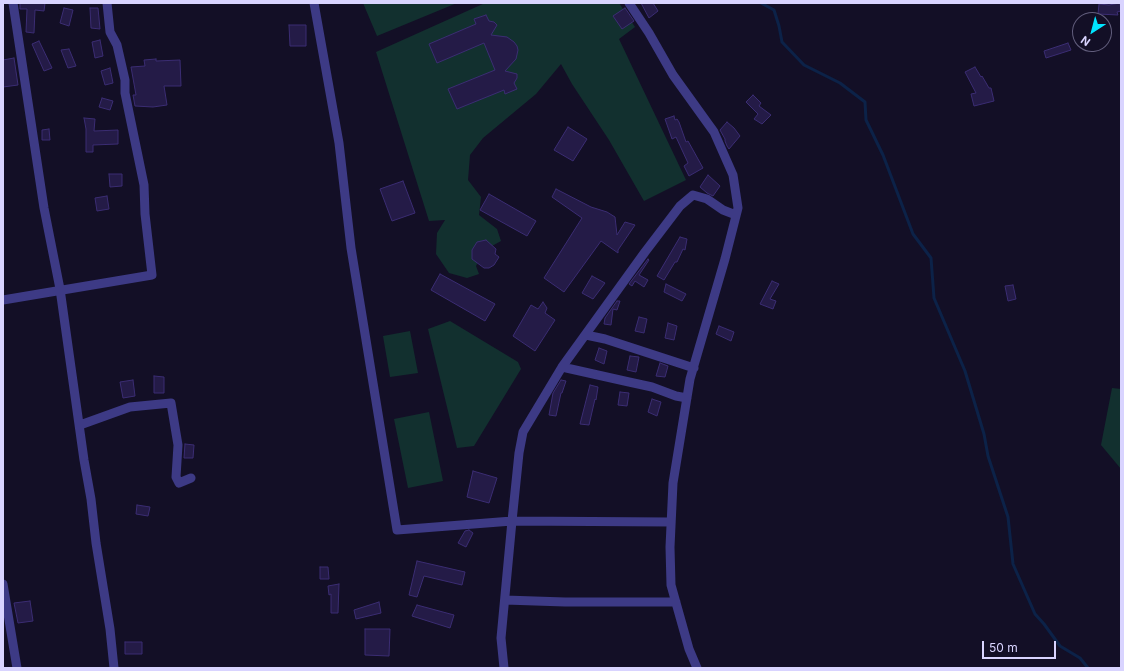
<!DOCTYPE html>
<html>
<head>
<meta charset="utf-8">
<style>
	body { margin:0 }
	#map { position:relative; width:1124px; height:671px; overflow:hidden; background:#130f26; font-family:Inter,sans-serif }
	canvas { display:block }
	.frame { position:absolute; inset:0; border:4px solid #d9d4ff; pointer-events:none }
	.north { position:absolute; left:1072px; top:12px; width:40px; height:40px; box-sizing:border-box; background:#130f26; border:1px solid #625e7d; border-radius:50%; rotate:216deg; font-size:11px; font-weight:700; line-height:16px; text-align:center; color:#d9d4ff }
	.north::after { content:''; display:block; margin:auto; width:14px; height:18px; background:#00e5ff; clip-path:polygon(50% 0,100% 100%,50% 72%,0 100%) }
	.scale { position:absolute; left:982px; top:641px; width:74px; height:18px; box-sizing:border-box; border:2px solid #d9d4ff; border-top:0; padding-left:5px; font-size:12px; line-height:14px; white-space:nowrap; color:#d9d4ff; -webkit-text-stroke:3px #130f26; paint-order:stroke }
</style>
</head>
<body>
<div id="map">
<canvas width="1124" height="671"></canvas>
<div class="frame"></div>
<div class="north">N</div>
<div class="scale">50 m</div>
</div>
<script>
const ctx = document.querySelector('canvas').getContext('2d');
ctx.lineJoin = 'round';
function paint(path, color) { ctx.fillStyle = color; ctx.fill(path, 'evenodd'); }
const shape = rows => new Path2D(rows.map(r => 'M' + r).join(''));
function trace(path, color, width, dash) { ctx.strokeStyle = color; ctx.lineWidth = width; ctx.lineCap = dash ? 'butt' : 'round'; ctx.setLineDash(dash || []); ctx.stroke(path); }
paint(shape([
	[363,3,457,3,377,36],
	[485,3,619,3,635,27,619,39,686,180,644,201,609,140,572,84,561,64,536,94,483,138,470,155,468,180,481,197,479,215,497,229,501,241,483,251,476,266,479,274,467,278,449,273,436,254,437,233,445,220,429,221,376,52],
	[450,321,518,362,521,369,474,446,457,448,428,329],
	[410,331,418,373,390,377,383,336],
	[1112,388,1121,389,1121,469,1101,445],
	[429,412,443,481,408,488,394,419]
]), '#12302f');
trace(shape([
	[761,3,774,10,779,26,782,42,804,65,840,83,865,102,866,120,883,155,913,234,931,258,934,298,965,371,984,434,988,456,1008,517,1013,564,1035,614,1044,624,1060,646,1080,658,1088,668]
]), '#0c2248', 3);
const building = shape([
	[20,3,45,3,44,11,35,10,34,33,26,32,27,9,20,9,20,3],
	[641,3,653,3,658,11,649,18,641,3],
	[1120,3,1121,11,1117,12,1118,15,1098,14,1099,4,1109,5,1120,3],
	[64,8,73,10,69,26,60,23,64,8],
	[90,8,98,8,100,29,91,28,90,8],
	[625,8,634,21,622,29,613,16,625,8],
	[486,15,489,21,494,22,497,25,491,35,507,37,514,42,517,46,518,50,516,59,505,71,517,74,517,78,514,83,517,89,505,94,504,90,457,109,448,89,495,70,484,43,437,63,429,44,476,24,474,19,486,15],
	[289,25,306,25,306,46,290,46,289,25],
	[100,40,103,56,95,58,92,42,100,40],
	[39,41,52,68,44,71,32,44,39,41],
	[1068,43,1071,50,1046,58,1044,51,1068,43],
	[69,49,76,66,68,68,61,50,69,49],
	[14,58,18,85,3,87,3,60,14,58],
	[156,59,156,61,180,60,181,86,164,86,167,105,153,107,135,106,133,95,136,95,131,67,145,66,144,60,156,59],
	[975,67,981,77,982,76,989,88,991,88,994,101,974,106,971,94,976,93,965,72,975,67],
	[110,68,113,83,105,85,101,71,110,68],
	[753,95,761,103,759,106,771,115,762,124,754,119,758,114,746,102,753,95],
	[102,98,113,101,110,110,99,107,102,98],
	[674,116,675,120,677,119,679,122,686,142,688,141,703,168,689,176,684,166,688,163,676,137,672,139,665,119,674,116],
	[84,118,95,119,94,131,118,130,118,144,93,145,93,152,86,152,86,129,84,118],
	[727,122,734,128,740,136,729,149,727,146,725,141,725,139,720,130,727,122],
	[568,127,587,139,573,161,554,150,568,127],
	[49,129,50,140,42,140,42,130,49,129],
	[109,174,122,174,122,186,110,187,109,174],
	[708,175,720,186,713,196,707,193,700,187,708,175],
	[403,181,415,213,392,221,380,189,403,181],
	[556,189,591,207,607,212,615,217,617,235,625,222,635,225,618,250,618,253,601,241,564,292,544,278,582,218,552,197,556,189],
	[489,194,536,221,527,236,480,210,489,194],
	[107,196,109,209,97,211,95,198,107,196],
	[680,237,687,239,685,250,683,249,677,262,675,262,664,280,657,276,680,237],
	[486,240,496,249,495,254,499,257,494,265,489,268,484,268,472,259,472,250,477,242,486,240],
	[648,259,649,260,639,275,648,280,644,287,635,281,632,286,629,284,648,259],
	[440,274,495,304,485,321,431,290,440,274],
	[592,276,605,283,593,299,582,293,592,276],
	[772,281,779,284,770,299,776,301,773,309,760,304,772,281],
	[666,284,686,294,682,301,664,292,666,284],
	[1013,285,1016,299,1008,301,1005,286,1013,285],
	[617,301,620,301,617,310,613,309,611,325,604,324,605,318,617,301],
	[543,302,547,308,545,313,555,320,535,351,513,336,531,305,538,309,543,302],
	[639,317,647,319,644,333,635,331,639,317],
	[668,323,677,326,674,340,665,338,668,323],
	[719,326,734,332,731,341,716,334,719,326],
	[599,348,607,351,604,364,595,360,599,348],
	[630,356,639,357,636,372,627,370,630,356],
	[660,363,668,366,665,377,656,376,660,363],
	[154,376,164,377,164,393,154,393,154,376],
	[133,380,135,396,123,398,120,382,133,380],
	[561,380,566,381,562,393,561,393,556,416,549,415,553,393,561,380],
	[590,385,598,387,596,400,595,399,589,425,580,424,590,385],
	[620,392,629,393,627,406,618,405,620,392],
	[652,399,661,402,657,416,648,412,652,399],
	[185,444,194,445,193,458,184,458,185,444],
	[473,471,497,478,489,503,467,497,473,471],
	[137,505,150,507,148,516,136,514,137,505],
	[469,530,473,533,466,547,458,543,465,531,469,530],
	[417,561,465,572,462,585,424,576,417,597,409,595,417,561],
	[320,567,328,567,329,579,320,579,320,567],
	[339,584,338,613,331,613,331,594,329,595,328,586,339,584],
	[30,601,33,621,18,623,14,603,30,601],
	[379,602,381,613,356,619,354,610,379,602],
	[417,605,454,615,450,628,412,616,417,605],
	[365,629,390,629,389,656,365,655,365,629],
	[125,642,142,642,142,654,125,654,125,642]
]);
paint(building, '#241b47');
trace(building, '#3b2d73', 1);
trace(shape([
	[13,3,44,208,60,289,84,460,91,499,96,543,110,629,114,668],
	[314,3,339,143,351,248,397,530,512,521,501,638,504,668],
	[629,3,649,33,673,75,714,132,733,175,738,208,725,259,690,379,673,483,670,547,671,585,689,649,697,668],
	[3,300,152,275,145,214,144,185,125,93,125,80,117,45,110,32,107,3],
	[586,335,605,339,694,368],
	[562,367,523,432,519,453,512,521,671,522],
	[687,398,676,396,652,387,629,382,562,367,645,252,680,206,693,195,707,199,723,210,736,215],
	[80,425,130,407,171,403,178,445,176,477,179,483,191,478],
	[3,584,17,668],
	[505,600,565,602,676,602]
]), '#3d3a85', 9);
</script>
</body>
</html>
